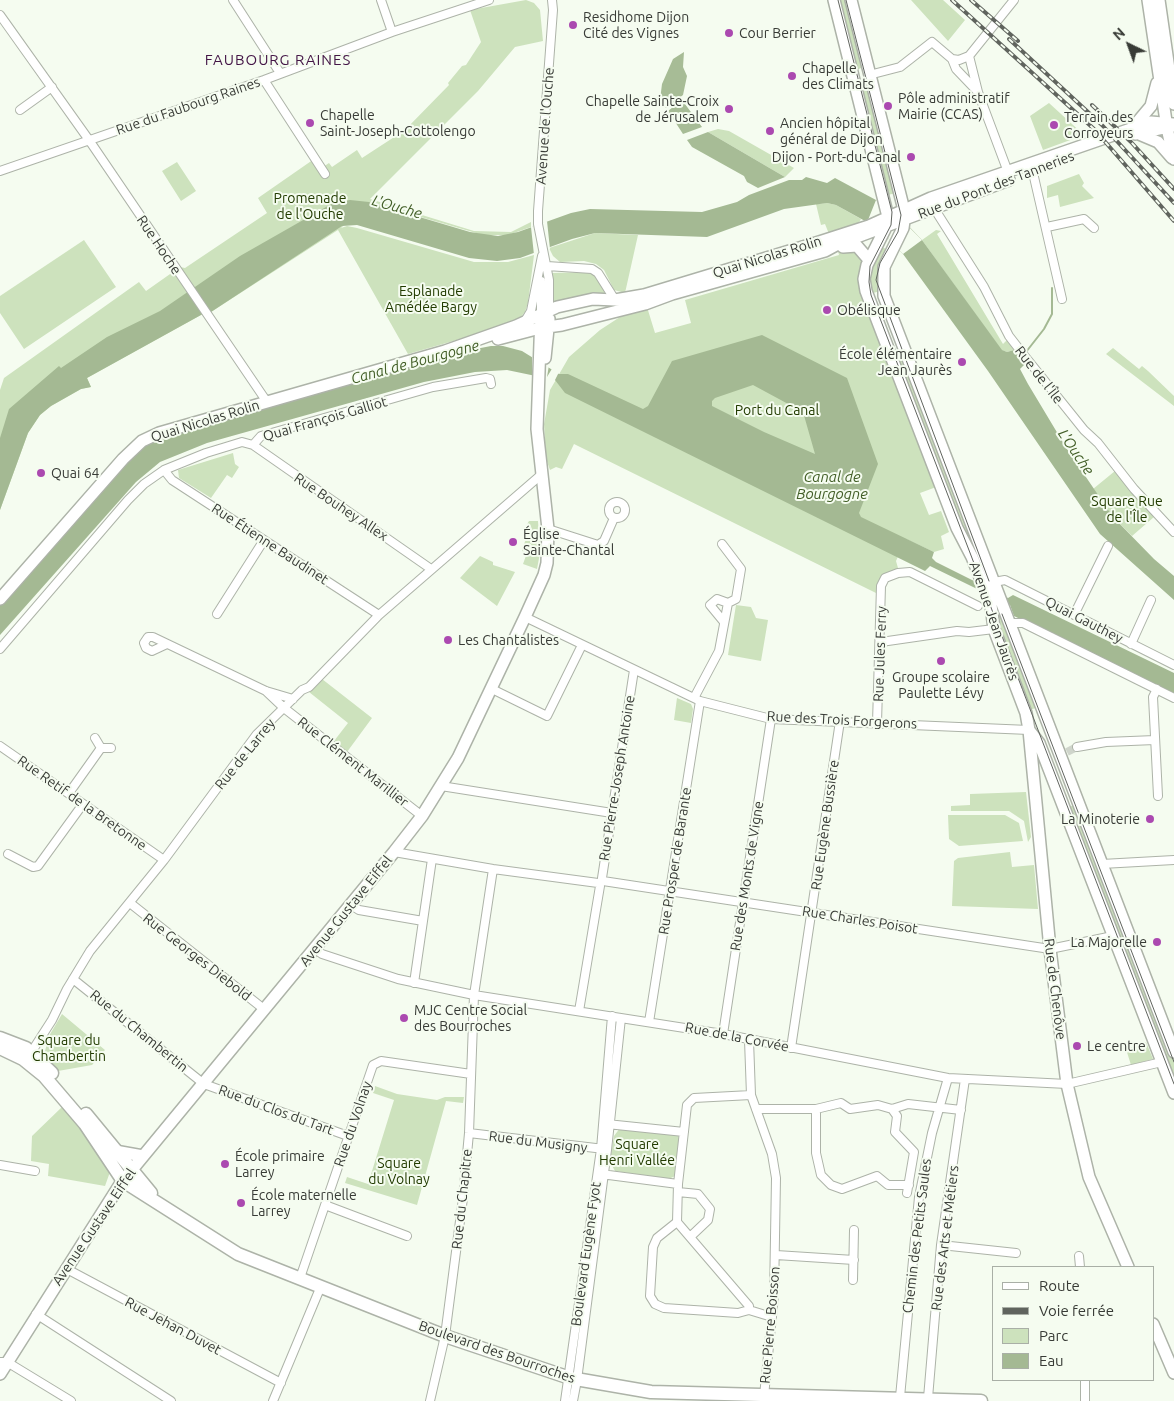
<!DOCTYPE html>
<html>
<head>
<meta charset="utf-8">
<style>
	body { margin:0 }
	#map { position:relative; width:1174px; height:1401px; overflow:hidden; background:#f5fcf0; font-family:Ubuntu,sans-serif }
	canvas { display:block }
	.legend { position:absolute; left:992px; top:1266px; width:162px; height:115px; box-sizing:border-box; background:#f5fcf0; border:1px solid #a9afa6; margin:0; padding:6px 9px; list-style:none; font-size:15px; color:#383b36 }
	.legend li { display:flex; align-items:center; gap:10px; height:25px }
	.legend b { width:25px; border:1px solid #a9afa6 }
	.north { position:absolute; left:1104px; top:20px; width:50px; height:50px; -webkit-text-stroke:4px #f5fcf0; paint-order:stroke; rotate:318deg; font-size:14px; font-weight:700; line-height:20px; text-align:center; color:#383b36 }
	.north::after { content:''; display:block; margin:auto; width:18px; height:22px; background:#383b36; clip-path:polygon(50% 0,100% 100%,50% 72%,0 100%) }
</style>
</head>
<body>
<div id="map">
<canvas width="1174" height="1401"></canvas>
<ul class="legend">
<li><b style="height:6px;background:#fff"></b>Route</li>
<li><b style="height:6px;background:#60645e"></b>Voie ferrée</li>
<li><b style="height:14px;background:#cde2bd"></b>Parc</li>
<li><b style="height:14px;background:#a4b993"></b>Eau</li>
</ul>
<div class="north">N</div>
</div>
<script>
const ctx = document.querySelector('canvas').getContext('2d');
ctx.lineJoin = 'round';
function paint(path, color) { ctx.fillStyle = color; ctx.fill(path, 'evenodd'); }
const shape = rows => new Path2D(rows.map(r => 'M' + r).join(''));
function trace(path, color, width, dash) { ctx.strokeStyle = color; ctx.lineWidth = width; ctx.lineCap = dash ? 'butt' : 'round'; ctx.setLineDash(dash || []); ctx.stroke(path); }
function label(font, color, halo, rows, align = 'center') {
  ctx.font = font + ' Ubuntu,sans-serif'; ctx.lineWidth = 4; ctx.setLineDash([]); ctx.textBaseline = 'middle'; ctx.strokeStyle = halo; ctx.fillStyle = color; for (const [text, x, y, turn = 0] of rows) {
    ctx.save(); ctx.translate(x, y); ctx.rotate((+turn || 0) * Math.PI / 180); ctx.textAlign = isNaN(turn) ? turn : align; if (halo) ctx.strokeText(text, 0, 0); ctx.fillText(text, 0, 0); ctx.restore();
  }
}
paint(shape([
	[526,0,534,3,540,10,543,41,515,47,478,91,370,199,474,231,511,232,531,222,531,227,508,235,483,235,369,202,341,228,347,226,357,228,474,262,508,262,534,255,528,303,525,312,520,318,502,327,408,354,338,230,211,312,210,310,87,378,91,387,81,389,51,406,40,415,28,433,0,510,0,390,4,378,139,282,146,291,180,267,185,268,191,264,267,213,258,198,317,157,323,167,329,163,332,167,357,150,362,158,405,130,449,85,448,83,462,66,466,65,481,42,470,10],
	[837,0,847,0,865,67,855,70],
	[911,0,943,0,965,20,948,41],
	[868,79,897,193,887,195,858,82],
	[1049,103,1084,135,1043,150,1030,116],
	[718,129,729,131,794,168,785,177,708,132],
	[177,162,196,191,181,201,162,171],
	[1079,174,1084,183,1082,186,1094,198,1060,207,1058,195,1047,198,1047,186],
	[827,203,836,205,861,219,857,226,829,234,825,224,821,225,816,204],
	[936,230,941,231,937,234,1003,344,1007,340,1014,350,1007,352,1001,350,922,240],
	[595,233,638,235,625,293,614,290,604,270,596,264,584,261,560,262,553,256,549,248],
	[84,240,116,287,24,349,0,313,0,296],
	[879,245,889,251,878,274,880,291,870,294,867,279],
	[849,248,863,255,862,295,939,486,920,493,929,515,941,511,949,532,941,536,944,549,934,552,906,539,896,561,898,568,889,573,876,587,876,593,574,444,562,469,556,467,550,470,546,459,544,424,550,390,569,357,600,330,620,317,647,307,655,333,691,323,685,300,839,255,838,251],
	[588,272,597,277,606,295,554,303,552,273],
	[1113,348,1139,369,1142,366,1148,371,1174,396,1174,406,1106,354],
	[903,352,978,547,985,584,893,356],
	[233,453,235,464,239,467,232,478,227,475,211,498,179,478,178,470],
	[1115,471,1154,517,1132,536,1113,517,1093,489],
	[529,521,538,521,540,553,537,569,523,564,527,553,522,551,528,532,523,531],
	[480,556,493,562,493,565,515,572,497,606,460,578],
	[736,605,751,607,756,618,768,620,761,661,728,655],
	[1000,606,1039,707,1029,710,996,624,994,608],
	[322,679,372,718,347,752,334,741,348,723,309,692],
	[677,698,691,704,693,709,691,723,674,720],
	[1026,792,1031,837,1028,842,1024,821,1009,811,951,811,951,806,970,805,970,794],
	[1076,804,1174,1059,1174,1088,1067,808],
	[948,815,1005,815,1019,823,1023,841,959,846,949,839],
	[1010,852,1012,867,1034,865,1038,909,952,906,954,861,958,858],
	[62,1014,105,1050,92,1065,58,1071,44,1055,49,1036],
	[1146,1042,1153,1059,1131,1065,1126,1049],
	[375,1086,397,1094,437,1100,445,1097,464,1097,463,1103,446,1101,417,1205,345,1183,347,1177,368,1184,394,1100,373,1093],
	[62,1107,84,1133,110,1172,105,1186,48,1176,49,1164,31,1161,32,1136],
	[620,1128,677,1134,680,1140,675,1176,669,1179,615,1171,610,1162,614,1136]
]), '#cde2bd');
paint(shape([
	[684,52,683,67,687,76,683,95,666,108,660,100,662,84,673,59],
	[682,100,702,127,683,134,668,111],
	[708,132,785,177,758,188,747,182,744,176,692,147,687,140]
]), '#a7bc96');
paint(shape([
	[806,177,827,183,835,178,876,200,900,217,922,240,1002,350,1007,352,1014,350,1024,365,1020,369,1028,384,1067,449,1113,517,1154,559,1174,576,1174,600,1100,534,988,371,903,254,886,236,865,221,836,205,827,203,784,209,707,237,595,233,572,239,520,258,497,261,469,258,357,225,342,226,211,312,210,310,87,378,91,387,81,389,51,406,40,415,28,433,0,510,0,438,9,409,59,366,61,368,107,337,160,311,240,256,333,203,350,200,369,202,470,232,498,236,518,232,571,213,590,209,702,212,737,202,749,195,789,180,802,180],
	[762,335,847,378,878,464,859,513,861,517,934,552,932,558,936,562,1008,598,1013,595,1174,673,1174,694,1014,616,1010,605,930,566,925,571,565,393,555,380,507,370,475,372,424,382,207,443,160,462,136,482,0,635,0,604,124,464,144,445,156,439,455,353,491,346,503,346,522,351,559,374,568,374,643,409,648,406,672,361],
	[753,385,803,412,815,454,764,432,712,406,712,401,715,398]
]), '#a4b993');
paint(shape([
	[876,200,899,217,922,240,903,254,886,236,865,221,868,220],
	[547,221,550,249,534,255,531,227],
	[532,354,549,365,547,377,553,367,559,372,554,382,532,377]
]), '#f5fcf0');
trace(shape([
	[1026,352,1044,329,1052,314,1052,288]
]), '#a4b993', 2);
trace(shape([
	[1067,752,1077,747]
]), '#cfd5cb', 8, [8, 4]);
const street = shape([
	[233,0,280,73],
	[381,0,392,32],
	[0,15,89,140,267,402],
	[969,56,978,92,1008,172],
	[952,59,959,60,969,56,1014,0],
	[869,75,900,67,932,42,952,59,956,69,978,92],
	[264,80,325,174],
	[20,110,52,87],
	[1031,164,1062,299],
	[0,171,264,80,392,32,489,0],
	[932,205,984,287,1009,336,1023,354,1084,430,1098,443,1134,489,1174,532],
	[1047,227,1084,219,1094,228],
	[547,266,592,269,598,273,615,300],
	[541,281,541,314],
	[549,310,549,280,538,224,538,211,553,10,552,0],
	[525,321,531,311,542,256],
	[253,445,431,569],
	[164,470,172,480,379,615],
	'609 510a8 8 0 1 1 16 0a8 8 0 1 1-16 0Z',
	[548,529,598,545,604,541,614,518],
	[722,544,741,569,736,599,728,603],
	[994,582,1005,580,1174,665],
	[217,614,264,540],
	[1074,615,1108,546],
	[525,617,700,701,771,719,1029,730],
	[724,622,710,605,717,599,728,603],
	[1010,623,1023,623,1174,698],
	[881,642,957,631,969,632,994,629],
	[167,644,152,651,146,648,144,643,148,637,153,637,266,691,293,699],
	[1131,644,1151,600],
	[0,649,128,500,144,484,164,470,206,453,242,442,253,445,261,436,433,387,486,378,490,379,491,384],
	[634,670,602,878,603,881,1050,949,1113,936],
	[492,689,547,716,582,645],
	[1157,689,1153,697,1158,796],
	[266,691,284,708,422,816],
	[694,698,719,651,728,603],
	[877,723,881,586,885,578,898,573,910,572,978,606],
	[95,738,101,748],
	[0,746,164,860],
	[1077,747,1106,742,1155,740],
	[101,748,111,748],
	[441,786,612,813],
	[69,793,101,748],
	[394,852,493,869,598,883,600,886,579,1011],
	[8,854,33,867,38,866,83,804],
	[1102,864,1174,860],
	[130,903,265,1010],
	[351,905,359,910,423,921],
	[315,949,322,954,398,979,474,995,723,1034,948,1078,1067,1084,1162,1062],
	[73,979,204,1084,348,1136],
	[414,983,432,859],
	[649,1022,700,701],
	[723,1034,771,719],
	[749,1040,751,1095,772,1154,776,1178,774,1296,764,1396],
	[791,1048,840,721],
	[32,1055,34,1048,52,1020,67,989,90,951,164,860,257,734,302,690,309,687,379,615,542,474],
	[751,1095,694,1098,687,1105,678,1184,677,1222,657,1238,653,1247,650,1296,655,1304,664,1308,738,1313,749,1310,772,1317],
	[756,1109,816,1109,841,1103,850,1109,878,1105,892,1109,908,1104,961,1110],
	[816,1109,816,1153,821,1175,831,1185,842,1189,877,1176,888,1185,909,1185],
	[892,1109,897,1116,895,1132,914,1152,907,1193],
	[607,1124,684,1132],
	[469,1133,604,1149],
	[0,1165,35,1171],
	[601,1174,678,1184],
	[678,1192,698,1194,710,1209,708,1220,690,1237],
	[325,1205,407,1236],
	[677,1222,749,1306,749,1310],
	[941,1245,1016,1253],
	[776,1255,854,1260],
	[1079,1256,1080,1267],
	[65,1268,281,1383],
	[300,1278,373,1065,381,1061,471,1074],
	[853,1280,854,1230],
	[36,1314,171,1401],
	[0,1362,7,1362,71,1401],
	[900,1397,919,1197,932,1133,948,1078],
	[928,1398,941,1245,965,1079],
	[273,1401,321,1286],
	[430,1401,445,1336,463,1198,469,1133,474,995,493,869],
	[565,1401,601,1149,612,1016],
	[573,1401,577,1380,607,1150,621,1018],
	[1085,1401,1085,1380]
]);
const secondary = shape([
	[834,0,888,217,886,227,867,265,864,279,866,291,957,528,972,557,991,605,994,629,1026,713,1029,730,1039,743,1174,1093],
	[851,0,905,214,903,228,884,267,884,296,1174,1052],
	[1148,0,1167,128,1174,159],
	[1159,0,1174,104],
	[1135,125,1151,106,1157,83],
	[1135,134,1173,126],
	[1139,134,1158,142,1172,158],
	[843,247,857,246,869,260],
	[498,339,540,328,562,325,645,304,672,294,825,251,838,244,1009,180],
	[545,358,549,319],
	[0,599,123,459,142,441,159,433,445,351,516,326,557,307,593,299,615,300,644,295,816,243,869,226,931,198,1151,122,1174,124],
	[1029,730,1050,949,1067,1084,1089,1177,1128,1267],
	[115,1151,143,1156],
	[1153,1324,1174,1373],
	[0,1374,121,1183,394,852,422,816,458,758,525,617,544,575,547,563,548,529,537,429,541,314]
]);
const primary = shape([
	[0,1038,26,1048,52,1073],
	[0,1048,23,1059,44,1076,85,1124,123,1181,238,1254,445,1336,570,1378,651,1392,981,1401],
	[86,1114,151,1193]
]);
trace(street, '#adb3a8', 10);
trace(secondary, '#adb3a8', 14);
trace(primary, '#adb3a8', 15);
trace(street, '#fff', 8);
trace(secondary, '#fff', 11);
trace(primary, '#fff', 12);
trace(shape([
	[838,0,892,212,891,225,870,266,869,282,871,295,1174,1084],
	[846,0,901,215,898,232,880,263,876,280,989,581],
	[1002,614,1174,1062]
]), '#60645e', 1);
const rail = shape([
	[952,0,1094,129,1174,221],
	[971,0,1018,41],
	[1009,39,1102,125,1174,203],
	[1092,105,1131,142,1174,189]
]);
trace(rail, '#60645e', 4);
trace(rail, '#f5fcf0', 2, [5.5]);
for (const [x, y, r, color] of [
	[573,25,5,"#ab49b0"],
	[729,33,5,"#ab49b0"],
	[792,76,5,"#ab49b0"],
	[888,106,5,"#ab49b0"],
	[729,109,5,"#ab49b0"],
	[310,123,5,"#ab49b0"],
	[1054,125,5,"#ab49b0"],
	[770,131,5,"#ab49b0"],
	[911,157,5,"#ab49b0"],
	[827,310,5,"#ab49b0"],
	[962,362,5,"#ab49b0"],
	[41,473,5,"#ab49b0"],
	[513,542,5,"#ab49b0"],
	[448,640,5,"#ab49b0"],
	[941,661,5,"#ab49b0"],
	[1150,819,5,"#ab49b0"],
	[1157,942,5,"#ab49b0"],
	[404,1018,5,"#ab49b0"],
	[1077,1046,5,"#ab49b0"],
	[225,1164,5,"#ab49b0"],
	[241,1203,5,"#ab49b0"]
]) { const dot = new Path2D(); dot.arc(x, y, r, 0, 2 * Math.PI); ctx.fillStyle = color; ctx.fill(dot); trace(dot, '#f5fcf0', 2); }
label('14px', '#383b36', '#f5fcf0', [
	["Residhome Dijon",583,17],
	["Cité des Vignes",583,33],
	["Cour Berrier",739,33],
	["Chapelle",802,68],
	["des Climats",802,84],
	["Pôle administratif",898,98],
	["Mairie (CCAS)",898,114],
	["Chapelle Sainte-Croix",719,101,"right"],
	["de Jérusalem",719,117,"right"],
	["Chapelle",320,115],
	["Saint-Joseph-Cottolengo",320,131],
	["Terrain des",1064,117],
	["Corroyeurs",1064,133],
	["Ancien hôpital",780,123],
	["général de Dijon",780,139],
	["Dijon - Port-du-Canal",901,157,"right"],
	["Obélisque",837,310],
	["École élémentaire",952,354,"right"],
	["Jean Jaurès",952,370,"right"],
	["Quai 64",51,473],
	["Église",523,534],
	["Sainte-Chantal",523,550],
	["Les Chantalistes",458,640],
	["Groupe scolaire",941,677,"center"],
	["Paulette Lévy",941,693,"center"],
	["La Minoterie",1140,819,"right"],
	["La Majorelle",1147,942,"right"],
	["MJC Centre Social",414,1010],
	["des Bourroches",414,1026],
	["Le centre",1087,1046],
	["École primaire",235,1156],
	["Larrey",235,1172],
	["École maternelle",251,1195],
	["Larrey",251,1211]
], 'left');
label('14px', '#383b36', '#f5fcf0', [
	["Rue du Faubourg Raines",188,106,-19],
	["Avenue de l'Ouche",545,126,-86],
	["Rue du Pont des Tanneries",996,185,-21],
	["Rue Hoche",159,245,56],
	["Quai Nicolas Rolin",767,257,-17],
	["Rue de l'Île",1039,375,52],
	["Quai François Galliot",325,419,-16],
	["Quai Nicolas Rolin",205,421,-17],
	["Rue Bouhey Allex",341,507,34],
	["Rue Étienne Baudinet",270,544,33],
	["Quai Gauthey",1084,620,27],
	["Avenue Jean Jaurès",994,621,71],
	["Rue Jules Ferry",880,654,-88],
	["Rue des Trois Forgerons",842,720,3],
	["Rue de Larrey",245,754,-51],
	["Rue Clément Marillier",353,762,38],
	["Rue Pierre-Joseph Antoine",617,778,-81],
	["Rue Retif de la Bretonne",82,803,35],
	["Rue Eugène Bussière",825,825,-82],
	["Rue Prosper de Barante",675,861,-81],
	["Rue des Monts de Vigne",747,876,-81],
	["Avenue Gustave Eiffel",346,911,-51],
	["Rue Charles Poisot",860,920,9],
	["Rue Georges Diebold",197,957,38],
	["Rue de Chenôve",1055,989,83],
	["Rue du Chambertin",139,1031,39],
	["Rue de la Corvée",737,1037,11],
	["Rue du Clos du Tart",276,1110,20],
	["Rue du Volnay",353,1124,-71],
	["Rue du Musigny",538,1142,7],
	["Rue du Chapitre",462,1199,-84],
	["Avenue Gustave Eiffel",94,1227,-56],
	["Chemin des Petits Saules",917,1236,-83],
	["Rue des Arts et Métiers",945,1238,-83],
	["Boulevard Eugène Fyot",586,1254,-82],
	["Rue Pierre Boisson",770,1325,-85],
	["Rue Jehan Duvet",173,1326,28],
	["Boulevard des Bourroches",497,1352,19]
]);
label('14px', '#223b00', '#f5fcf0', [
	["Promenade",310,198],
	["de l'Ouche",310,214],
	["Esplanade",431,291],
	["Amédée Bargy",431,307],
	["Port du Canal",777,410],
	["Square Rue",1127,501],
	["de l'Île",1127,517],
	["Square du",69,1040],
	["Chambertin",69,1056],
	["Square",637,1144],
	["Henri Vallée",637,1160],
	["Square",399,1163],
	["du Volnay",399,1179]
]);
ctx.letterSpacing = '1px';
label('15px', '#431546', '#f5fcf0', [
	["FAUBOURG RAINES",278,60]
]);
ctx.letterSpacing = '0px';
label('italic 15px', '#435f28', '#f5fcf0', [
	["L'Ouche",397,207,16],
	["Canal de Bourgogne",415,362,-15],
	["L'Ouche",1076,452,56],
	["Canal de",832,477],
	["Bourgogne",832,494]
]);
</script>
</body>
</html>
